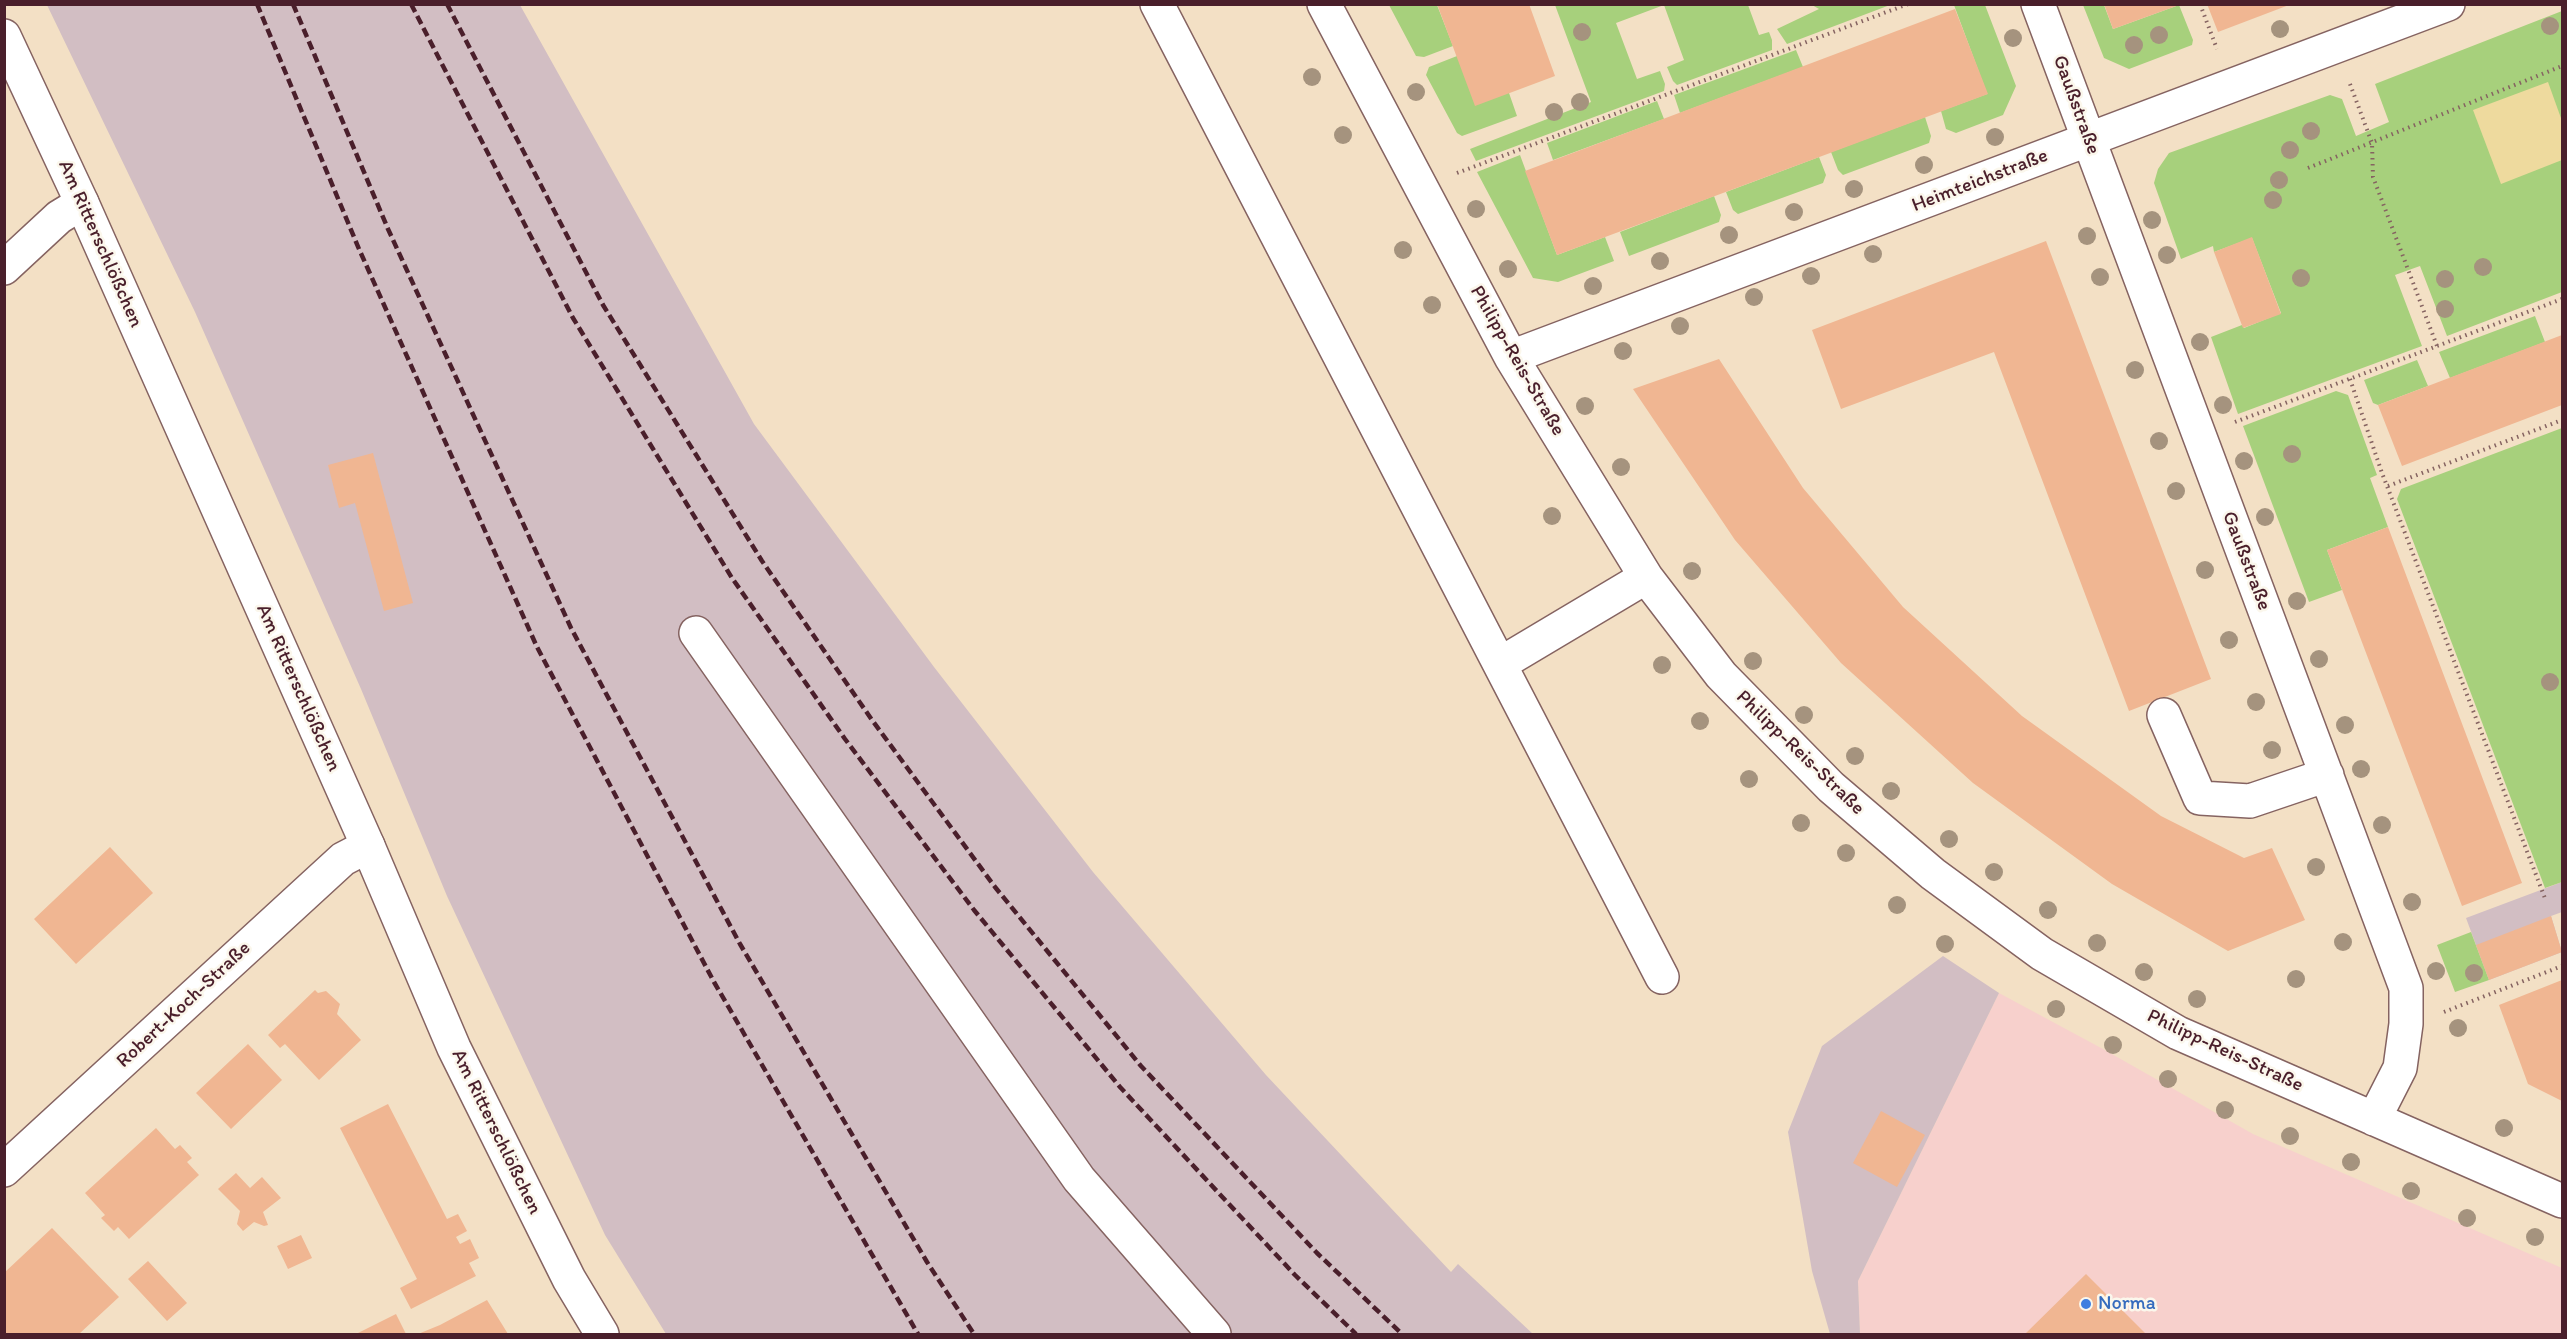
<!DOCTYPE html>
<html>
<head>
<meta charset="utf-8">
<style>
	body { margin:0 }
	#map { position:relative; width:2567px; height:1339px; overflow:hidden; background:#f3e0c5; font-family:Itim,sans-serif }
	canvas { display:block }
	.frame { position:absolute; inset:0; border:6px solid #4a1f2b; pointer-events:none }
</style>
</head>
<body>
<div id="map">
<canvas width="2567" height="1339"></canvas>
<div class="frame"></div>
</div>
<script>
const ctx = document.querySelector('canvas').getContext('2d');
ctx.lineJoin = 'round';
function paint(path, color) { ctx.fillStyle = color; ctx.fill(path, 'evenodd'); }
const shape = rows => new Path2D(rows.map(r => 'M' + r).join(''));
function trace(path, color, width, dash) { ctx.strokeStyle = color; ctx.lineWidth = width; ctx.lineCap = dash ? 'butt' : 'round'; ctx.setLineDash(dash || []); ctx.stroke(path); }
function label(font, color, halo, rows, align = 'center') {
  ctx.font = font + ' Itim,sans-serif'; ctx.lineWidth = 5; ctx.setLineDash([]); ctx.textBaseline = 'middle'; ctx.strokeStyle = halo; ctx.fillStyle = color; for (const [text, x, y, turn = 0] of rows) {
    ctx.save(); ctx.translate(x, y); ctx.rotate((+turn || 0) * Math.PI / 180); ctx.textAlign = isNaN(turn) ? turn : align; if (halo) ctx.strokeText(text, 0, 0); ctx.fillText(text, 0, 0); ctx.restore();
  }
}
paint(shape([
	[1999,993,2103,1049,2253,1134,2562,1268,2562,1334,1860,1334,1858,1281]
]), '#f7d0cc');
paint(shape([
	[47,5,520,5,754,424,934,667,1093,872,1266,1075,1451,1272,1458,1264,1533,1334,666,1334,605,1235,447,896,361,689,195,312],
	[2562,882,2562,912,2551,916,2562,952,2489,980,2466,918],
	[1943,956,1999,993,1858,1281,1860,1334,1830,1334,1812,1271,1788,1132,1822,1046]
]), '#d2bec3');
paint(shape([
	[1389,5,1437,5,1453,46,1424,57,1416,56],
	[1555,5,1748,5,1759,35,1769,32,1772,40,1772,50,1677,85,1673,81,1667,67,1684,60,1664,5,1616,23,1637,79,1660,71,1665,84,1664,91,1476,161,1470,149,1591,102],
	[1812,5,1890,5,1787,44,1777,29,1819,9],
	[1954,5,1985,5,2016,86,2003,115,1956,133,1946,129,1941,111,1987,94],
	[2083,5,2104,5,2113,29,2179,5,2193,40,2192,45,2129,69,2104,58],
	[2562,11,2562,292,2447,336,2420,266,2395,275,2422,346,2238,414,2211,337,2242,325,2244,328,2281,313,2252,238,2214,252,2213,246,2181,259,2154,183,2158,169,2169,153,2330,95,2342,99,2356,136,2389,122,2375,84],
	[1796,50,1803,67,1680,113,1674,95],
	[1457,56,1509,93,1517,116,1462,136,1457,133,1426,75,1429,67],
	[1657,101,1664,119,1553,160,1547,143],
	[1925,117,1931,136,1929,143,1843,175,1838,170,1831,152],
	[1520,155,1557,255,1605,237,1614,261,1558,282,1533,278,1477,172],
	[1819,157,1826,175,1823,183,1738,214,1733,210,1726,192],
	[1714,196,1721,215,1719,222,1629,256,1620,232],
	[2535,316,2545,342,2450,378,2439,352],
	[2417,360,2428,386,2378,405,2373,403,2364,380],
	[2336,391,2348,395,2377,475,2370,478,2388,527,2327,550,2342,590,2309,602,2243,426],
	[2562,428,2562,882,2545,888,2397,499,2401,489],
	[2471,932,2489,980,2455,992,2437,945]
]), '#a7d07c');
paint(shape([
	[2548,82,2562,121,2562,160,2501,184,2473,110]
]), '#eeda9e');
paint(shape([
	[1437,4,1529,4,1555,76,1475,106],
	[2104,4,2179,4,2179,5,2113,29],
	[2207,4,2289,4,2289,5,2218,32],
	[1955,9,1988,94,1557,255,1525,171],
	[2252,237,2281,314,2243,328,2214,252],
	[2046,241,2211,679,2129,711,1994,352,1841,409,1812,330],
	[2562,335,2562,405,2402,466,2378,405],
	[1719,359,1803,488,1903,607,2022,716,2161,816,2244,858,2272,848,2305,920,2228,951,2112,884,1973,783,1841,663,1735,540,1633,389],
	[373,453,413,603,384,611,355,503,339,508,328,465],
	[2388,527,2522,883,2462,906,2327,550],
	[110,847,153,893,76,964,34,919],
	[2551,916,2562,952,2489,980,2476,945],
	[2562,980,2562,1101,2528,1084,2499,1005],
	[315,990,318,993,326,991,340,1004,337,1014,361,1040,319,1080,285,1044,280,1048,268,1035],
	[248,1044,282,1080,231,1129,196,1093],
	[388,1104,447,1219,458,1214,467,1231,456,1237,460,1244,470,1239,479,1258,469,1263,476,1276,411,1309,400,1288,417,1279,340,1128],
	[1881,1111,1925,1135,1897,1187,1853,1163],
	[156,1128,175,1149,180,1145,192,1158,187,1162,199,1175,129,1239,118,1227,114,1231,101,1218,105,1215,85,1193],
	[236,1173,250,1188,262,1177,281,1198,263,1212,268,1225,264,1226,254,1222,243,1231,237,1224,240,1211,218,1189],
	[52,1228,119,1297,79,1334,4,1334,4,1273],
	[301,1235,312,1258,288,1269,277,1246],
	[148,1261,187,1303,167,1321,128,1279],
	[2086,1274,2146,1334,2025,1334],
	[487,1300,508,1334,418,1334,440,1325],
	[396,1314,406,1334,356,1334]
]), '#f0b692');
const minor = shape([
	[1157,4,1662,977],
	[1324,4,1511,357,1646,577,1721,675,1831,787,1933,874,2042,954,2178,1033,2562,1201],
	[2038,4,2406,988,2406,1024,2400,1068,2374,1119],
	[4,268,59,217,82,203],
	[1511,357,2448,4],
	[696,633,1079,1179,1214,1334],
	[1500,664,1646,577],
	[2164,715,2200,798,2250,801,2327,775],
	[4,1170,343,859,368,846]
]);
const major = shape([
	[4,36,82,203,368,846,454,1048,569,1279,602,1334]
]);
trace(minor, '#856361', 36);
trace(major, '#856361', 36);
trace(shape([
	[2200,4,2217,49],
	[2350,84,2372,143,2373,177,2437,346],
	[2308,168,2562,66],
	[1457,173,1908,4],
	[2350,379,2382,473,2546,901],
	[2235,422,2562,299],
	[2388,486,2562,420],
	[2444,1012,2562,966]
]), '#856361', 4, [1.5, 4.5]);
trace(minor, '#fff', 33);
trace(major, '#fff', 33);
trace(shape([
	[257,4,359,249,537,647,714,982,918,1334],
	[293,4,388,229,571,628,740,944,927,1262,974,1334],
	[411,4,573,318,732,578,845,739,974,910,1120,1087,1295,1275,1356,1334],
	[447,4,603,305,762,561,872,720,995,887,1141,1066,1317,1253,1402,1334]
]), '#4a1f2b', 4.5, [9, 4.5]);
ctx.fillStyle = '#a5937e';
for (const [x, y] of [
	[2550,26],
	[2280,29],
	[1582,32],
	[2159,35],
	[2013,38],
	[2134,45],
	[1312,77],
	[1416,92],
	[1580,102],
	[1554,112],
	[2311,131],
	[1343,135],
	[1995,137],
	[2290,150],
	[1924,165],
	[2279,180],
	[1854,189],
	[2273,200],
	[1476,209],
	[1794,212],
	[2152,220],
	[1729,235],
	[2087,236],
	[1403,250],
	[1873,254],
	[2167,255],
	[1660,261],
	[2483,267],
	[1508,269],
	[1811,276],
	[2100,277],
	[2301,278],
	[2445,279],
	[1593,286],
	[1754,297],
	[1432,305],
	[2445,309],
	[1680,326],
	[2200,342],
	[1623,351],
	[2135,370],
	[2223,405],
	[1585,406],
	[2159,441],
	[2292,454],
	[2244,461],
	[1621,467],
	[2176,491],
	[1552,516],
	[2265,517],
	[2205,570],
	[1692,571],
	[2297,601],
	[2229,640],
	[2319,659],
	[1753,661],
	[1662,665],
	[2550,682],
	[2256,702],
	[1804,715],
	[1700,721],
	[2345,725],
	[2272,750],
	[1855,756],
	[2361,769],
	[1749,779],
	[1891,791],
	[1801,823],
	[2382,825],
	[1949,839],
	[1846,853],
	[2316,867],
	[1994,872],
	[2412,902],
	[1897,905],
	[2048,910],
	[2343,942],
	[2097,943],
	[1945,944],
	[2436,971],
	[2144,972],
	[2474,973],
	[2296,979],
	[2197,999],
	[2056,1009],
	[2458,1028],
	[2113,1045],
	[2168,1079],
	[2225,1110],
	[2504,1128],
	[2290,1136],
	[2351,1162],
	[2411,1191],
	[2467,1218],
	[2535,1237]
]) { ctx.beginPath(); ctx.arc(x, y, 9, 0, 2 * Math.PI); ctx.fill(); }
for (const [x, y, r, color] of [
	[2086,1304,6,"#3f7fe0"]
]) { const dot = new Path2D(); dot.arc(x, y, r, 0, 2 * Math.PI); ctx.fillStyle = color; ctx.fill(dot); trace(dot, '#fbf7ec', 2); }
label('20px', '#4a1f2b', '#fbf7ec', [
	["Gaußstraße",2076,105,70],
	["Heimteichstraße",1980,181,-21],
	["Am Ritterschlößchen",100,244,66],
	["Philipp-Reis-Straße",1517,361,60],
	["Gaußstraße",2246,561,69],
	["Am Ritterschlößchen",298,688,66],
	["Philipp-Reis-Straße",1800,753,44],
	["Robert-Koch-Straße",184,1005,-43],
	["Philipp-Reis-Straße",2225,1051,25],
	["Am Ritterschlößchen",496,1132,64]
]);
label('20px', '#366cbe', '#fbf7ec', [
	["Norma",2098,1304]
], 'left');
</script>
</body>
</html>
